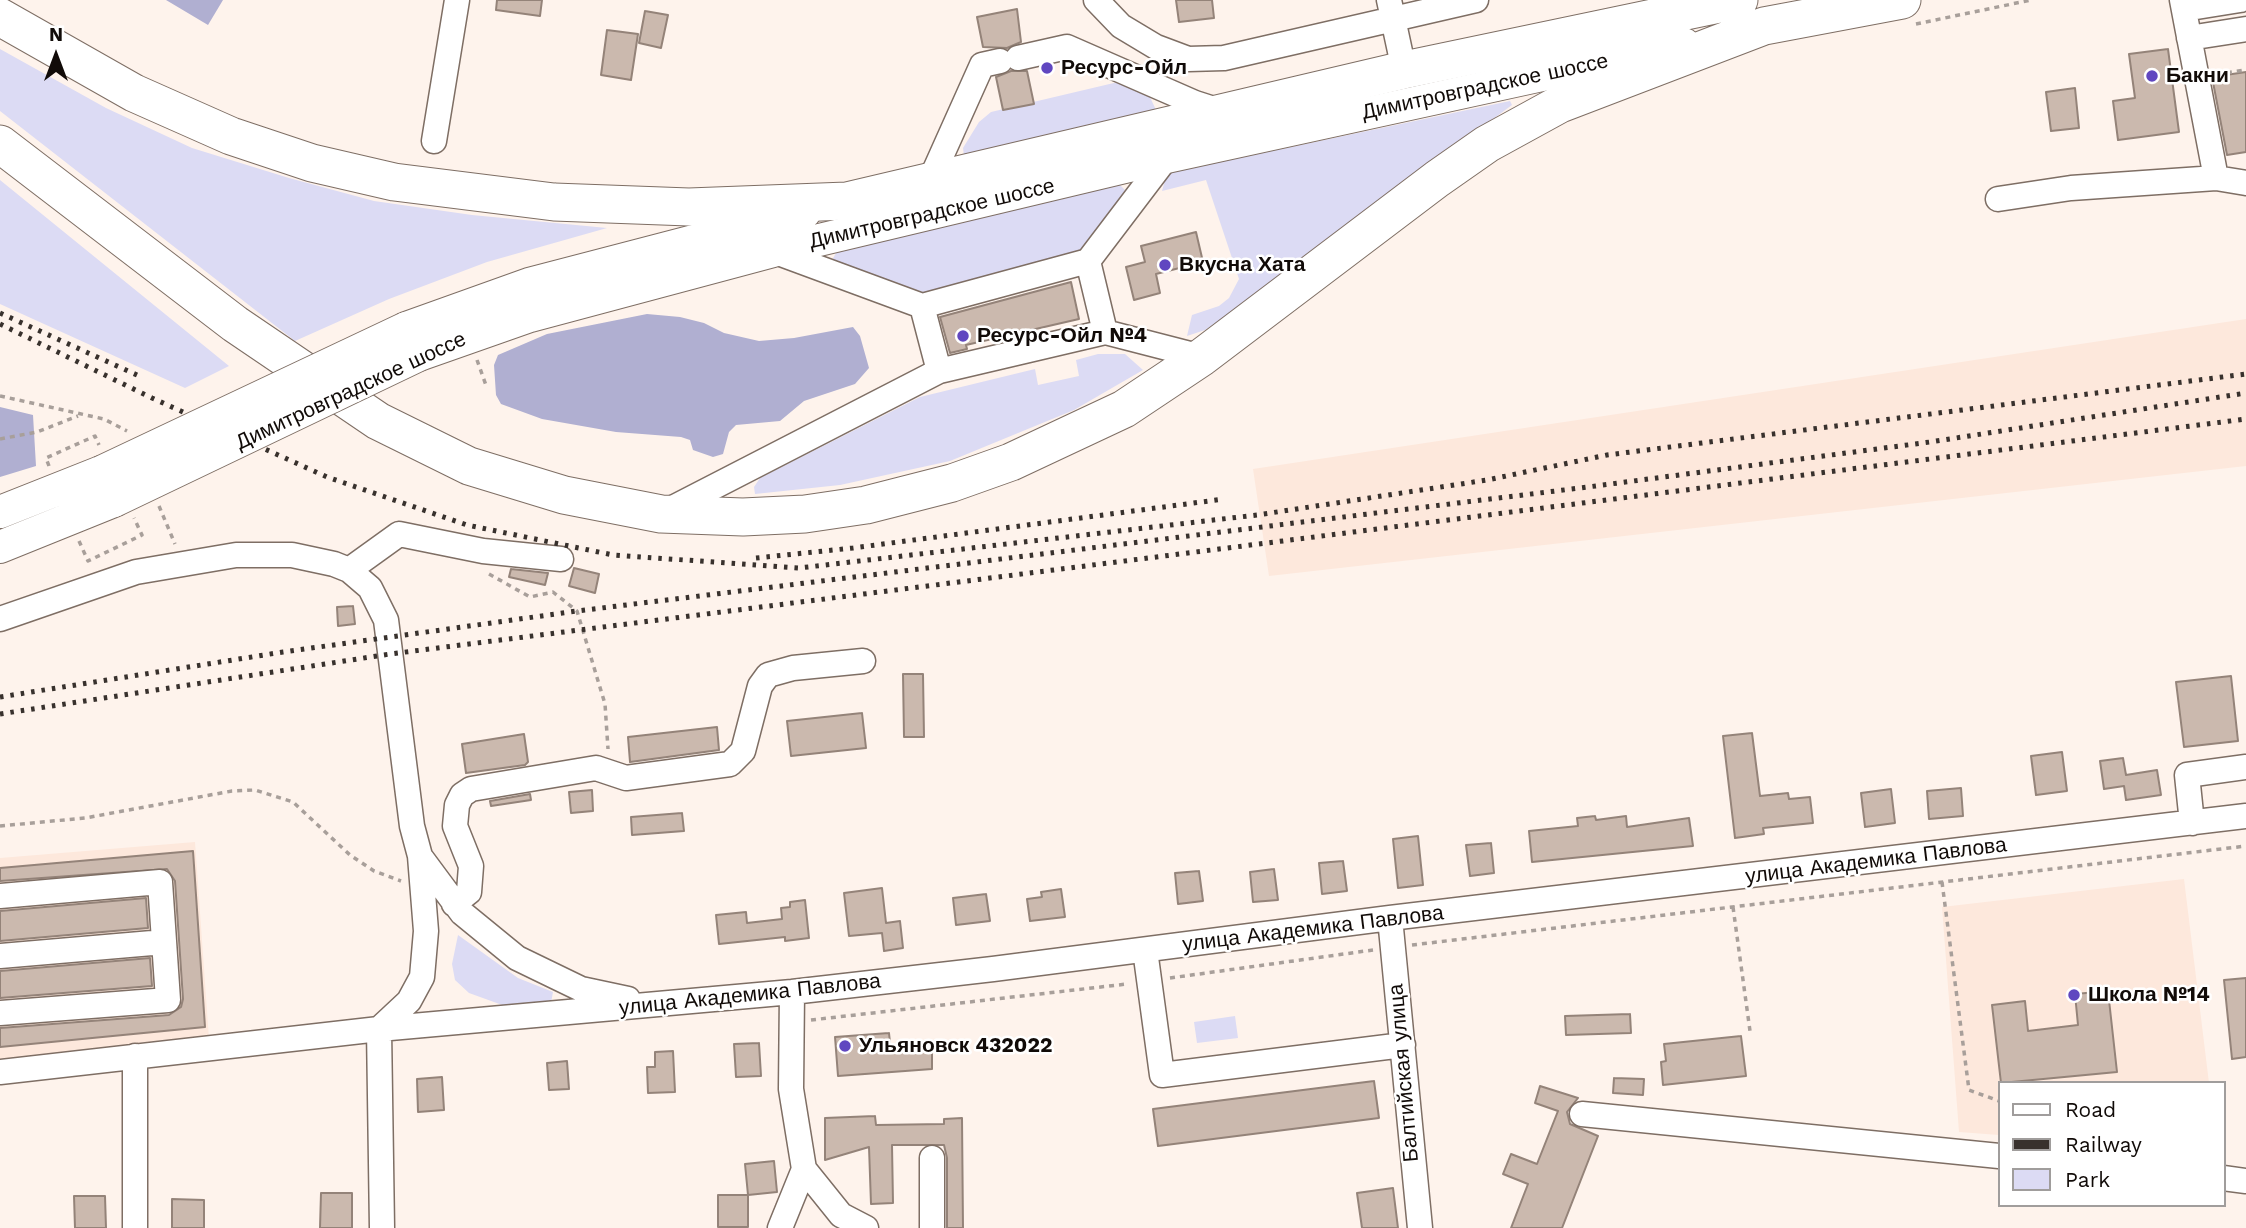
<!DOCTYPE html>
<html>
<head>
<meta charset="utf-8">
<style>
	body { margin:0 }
	#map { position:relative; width:2246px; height:1228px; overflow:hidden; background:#fef3ec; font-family:"Work Sans",sans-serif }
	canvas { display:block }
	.legend { position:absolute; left:1998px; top:1081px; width:228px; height:126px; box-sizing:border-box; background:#fff; border:2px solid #a09d9c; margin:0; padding:9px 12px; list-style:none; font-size:21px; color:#110b08 }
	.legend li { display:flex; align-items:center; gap:14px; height:35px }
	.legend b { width:35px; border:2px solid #a09d9c }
	.north { position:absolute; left:21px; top:21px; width:70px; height:70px; -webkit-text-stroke:5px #fff; paint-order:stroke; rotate:0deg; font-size:19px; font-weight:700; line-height:28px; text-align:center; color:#110b08 }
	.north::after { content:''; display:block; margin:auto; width:24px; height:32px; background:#110b08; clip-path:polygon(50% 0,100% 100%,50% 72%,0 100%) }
</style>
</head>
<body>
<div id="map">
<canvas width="2246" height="1228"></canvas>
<ul class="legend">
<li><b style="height:9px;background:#fff"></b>Road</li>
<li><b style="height:9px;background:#38312d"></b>Railway</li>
<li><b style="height:19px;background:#dcdbf4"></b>Park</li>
</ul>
<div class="north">N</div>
</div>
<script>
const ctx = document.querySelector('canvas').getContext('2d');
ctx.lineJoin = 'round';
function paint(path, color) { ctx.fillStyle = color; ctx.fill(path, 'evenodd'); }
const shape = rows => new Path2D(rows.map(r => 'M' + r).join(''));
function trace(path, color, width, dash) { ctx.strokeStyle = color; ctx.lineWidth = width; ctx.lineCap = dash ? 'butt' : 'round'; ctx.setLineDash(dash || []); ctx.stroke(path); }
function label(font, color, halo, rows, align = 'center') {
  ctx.font = font + ' "Work Sans",sans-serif'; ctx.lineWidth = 5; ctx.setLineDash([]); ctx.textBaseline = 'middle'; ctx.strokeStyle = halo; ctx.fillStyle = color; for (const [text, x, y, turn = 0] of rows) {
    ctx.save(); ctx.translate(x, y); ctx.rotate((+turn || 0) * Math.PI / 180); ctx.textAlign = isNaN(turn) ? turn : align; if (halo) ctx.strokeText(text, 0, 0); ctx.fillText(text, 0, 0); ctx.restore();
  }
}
paint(shape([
	[2246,319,2246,466,1269,576,1253,469],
	[195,842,209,1039,0,1061,0,858],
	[2184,879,2209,1083,1999,1083,1999,1135,1959,1132,1942,907]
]), '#fde8dc');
paint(shape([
	[0,49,106,108,192,148,289,178,374,201,472,215,607,228,487,262,389,299,295,341,0,111],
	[1118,82,1149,95,1156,110,964,156,963,148,979,122,991,112],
	[1510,101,1512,105,1236,309,1205,330,1187,336,1192,315,1219,306,1229,298,1239,279,1206,180,1162,191,1167,173],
	[0,180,229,366,185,388,0,304],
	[1119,184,1125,190,1089,249,931,295,832,260,839,248],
	[1098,354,1125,354,1143,370,1074,410,950,461,840,485,755,494,754,487,760,478,920,397,1035,369,1038,385,1079,376,1076,360],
	[458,935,518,978,553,992,551,1003,505,1006,469,993,455,980,452,964],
	[1235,1016,1238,1038,1197,1043,1194,1022]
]), '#dcdbf4');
paint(shape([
	[166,0,223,0,208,25],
	[647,314,680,317,704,323,724,333,759,341,794,338,853,327,860,336,869,368,855,384,804,401,780,421,736,425,729,432,723,454,713,457,693,450,690,440,681,437,616,432,542,419,501,404,496,395,494,365,498,355,547,334],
	[0,407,33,415,36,466,0,477]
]), '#b0afd1');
const building = shape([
	[497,0,542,0,540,16,496,10,497,0],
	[1176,0,1212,0,1214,18,1179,22,1176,0],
	[1017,9,1021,42,1007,48,983,47,977,17,1017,9],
	[645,11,668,15,661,48,639,43,645,11],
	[607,30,638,34,631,80,601,75,607,30],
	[2168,49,2179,132,2118,140,2113,101,2135,98,2129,54,2168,49],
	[1011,71,1027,71,1034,104,1003,110,996,77,1011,71],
	[2246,72,2246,152,2227,155,2212,77,2246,72],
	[2075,88,2079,128,2051,131,2046,92,2075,88],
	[1196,232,1203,262,1156,274,1160,293,1134,300,1126,267,1145,262,1141,246,1196,232],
	[1071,282,1079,319,966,345,967,349,950,353,940,317,1071,282],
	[574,568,599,574,595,593,569,586,574,568],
	[511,569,548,573,545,585,509,577,511,569],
	[353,606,355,624,338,626,337,607,353,606],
	[903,674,923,674,924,737,904,737,903,674],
	[2231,676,2238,741,2184,747,2176,682,2231,676],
	[862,713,866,748,791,756,787,721,862,713],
	[717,727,719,750,630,762,628,737,717,727],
	[1752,733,1760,796,1788,793,1789,799,1810,797,1813,823,1763,828,1764,834,1735,838,1723,736,1752,733],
	[524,734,528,762,525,765,466,773,462,744,524,734],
	[2062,752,2067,791,2036,795,2031,756,2062,752],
	[2123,758,2126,775,2157,770,2161,795,2126,800,2124,786,2104,789,2100,761,2123,758],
	[1961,788,1963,816,1929,819,1927,791,1961,788],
	[1891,789,1895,823,1865,827,1861,793,1891,789],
	[592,790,593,811,571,813,569,792,592,790],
	[530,794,531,800,491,806,490,801,530,794],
	[682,813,684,831,632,835,631,817,682,813],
	[1595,816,1596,820,1626,816,1627,827,1689,818,1693,846,1532,862,1529,831,1578,826,1577,818,1595,816],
	[1418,836,1423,885,1398,888,1393,839,1418,836],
	[1491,843,1494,873,1470,876,1466,845,1491,843],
	[193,851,205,1027,0,1047,0,1028,169,1015,181,1007,183,999,175,881,167,869,0,881,0,868,193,851],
	[1343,861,1347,891,1322,894,1319,863,1343,861],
	[1274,869,1278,900,1253,902,1250,872,1274,869],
	[1199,871,1203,901,1178,904,1175,873,1199,871],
	[882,888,886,923,900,921,903,948,884,951,882,933,849,936,844,893,882,888],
	[1061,889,1065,917,1030,921,1027,899,1042,897,1041,892,1061,889],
	[986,894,990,921,956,925,953,898,986,894],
	[146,898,148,928,0,941,0,911,146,898],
	[805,900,809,938,785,941,785,937,719,944,716,915,746,912,747,923,782,919,781,908,790,907,790,902,805,900],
	[150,958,152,986,0,998,0,971,150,958],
	[2246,978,2246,1057,2232,1059,2224,980,2246,978],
	[2108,991,2117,1072,2001,1083,1992,1005,2025,1001,2028,1031,2078,1025,2075,994,2108,991],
	[1630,1014,1631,1033,1566,1035,1565,1016,1630,1014],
	[889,1033,891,1052,932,1050,932,1069,838,1076,835,1037,889,1033],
	[1741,1036,1746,1076,1663,1085,1661,1062,1666,1061,1664,1044,1741,1036],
	[759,1043,761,1076,736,1077,734,1044,759,1043],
	[673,1051,675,1092,648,1093,647,1067,655,1067,655,1052,673,1051],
	[567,1061,569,1089,549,1090,547,1063,567,1061],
	[442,1077,444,1110,418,1112,417,1079,442,1077],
	[1614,1078,1644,1079,1643,1095,1613,1093,1614,1078],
	[1374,1081,1379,1118,1158,1146,1153,1109,1374,1081],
	[1540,1086,1578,1098,1567,1112,1570,1124,1598,1136,1562,1228,1511,1228,1528,1184,1503,1174,1511,1154,1537,1164,1558,1111,1535,1103,1540,1086],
	[875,1116,876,1125,944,1124,944,1119,962,1118,963,1228,947,1228,947,1158,944,1145,892,1145,893,1203,871,1204,869,1147,825,1160,825,1118,875,1116],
	[774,1161,777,1192,748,1195,745,1164,774,1161],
	[1393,1188,1398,1228,1362,1228,1357,1193,1393,1188],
	[321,1193,352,1193,352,1228,320,1228,321,1193],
	[718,1195,748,1195,748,1227,718,1227,718,1195],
	[74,1196,105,1196,106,1228,75,1228,74,1196],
	[172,1199,204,1200,204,1228,172,1228,172,1199]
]);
paint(building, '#cbb9ae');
trace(building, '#948379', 2);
const minor = shape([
	[1096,0,1121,26,1156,47,1188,59,1224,58,1476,0],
	[1389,0,1404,70],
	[2182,0,2216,178],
	[2184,9,2240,0],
	[2189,38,2246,29],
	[1018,58,1067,47,1195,103,1223,112],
	[434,141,457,0],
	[930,181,982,65,1000,61],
	[1998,199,2071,188,2216,178,2246,183],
	[773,251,922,306,1088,261,1167,157],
	[922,306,939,371,1105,332,1088,261],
	[1105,332,1202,357],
	[665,512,939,371],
	[349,570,399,534,483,551,561,559],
	[0,619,136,572,236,555,292,555,334,564,349,570,370,588,386,620,412,826,420,856,426,931,422,977,409,1001,379,1029],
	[2192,823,2187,775,2246,767],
	[422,859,462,913,517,958,581,989,628,999],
	[0,896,160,882,168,1000,0,1013],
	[454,904,469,892,471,866,455,826,457,805,462,795,471,789,596,768,626,778,730,764,743,751,760,686,768,675,793,668,863,661],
	[1390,918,1420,1228],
	[1145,950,1162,1075,1403,1045],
	[0,956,164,942],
	[792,992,791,1089,804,1169,841,1215,866,1228],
	[379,1029,382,1228],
	[0,1072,379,1029,792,992,993,969,1390,918,2246,816],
	[1582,1114,1999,1156],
	[932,1158,932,1228],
	[2223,1178,2246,1181],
	[135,1228,135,1056],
	[780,1228,804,1169]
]);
const major = shape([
	[406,328,529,284,805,212],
	[419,355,530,316,773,251,1167,157,1684,44],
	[0,512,101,472],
	[0,547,114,501]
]);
const highway = shape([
	[0,17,134,93,231,136,312,163,394,182,554,202,689,207,847,201,1404,70,1739,0],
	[0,144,235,324,378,421,469,466,564,495,661,514,743,517,805,514,866,505,952,483,1011,462,1124,409,1202,357,1437,179,1487,144,1560,104,1764,26,1902,0]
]);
trace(minor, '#7e6e64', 27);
trace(major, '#7e6e64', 34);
trace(highway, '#7e6e64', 39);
trace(shape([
	[1916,24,2031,0],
	[2217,74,2246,70],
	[477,360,487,388],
	[0,396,104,419,127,431],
	[0,439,37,432,78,416],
	[49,466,46,458,95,436,99,445],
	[159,506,175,544],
	[79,541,88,561,142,535,134,518],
	[489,574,530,597,553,592,577,611,605,704,608,749],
	[0,826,85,818,232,791,255,790,293,802,350,855,374,871,401,881],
	[1942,882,1969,1090,1999,1101],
	[1733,907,1750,1031],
	[1412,945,2246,846],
	[1170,978,1373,950],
	[811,1020,1127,984]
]), '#a89f9a', 3.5, [5, 5]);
trace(minor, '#fff', 24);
trace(major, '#fff', 32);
trace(highway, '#fff', 37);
trace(shape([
	[0,313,137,375],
	[0,324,152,398,327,477,467,525,613,555,799,568,1257,515,1487,480,1607,455,2246,374],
	[756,558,853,548,1224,499],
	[0,697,283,652,577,611,1580,488,1930,442,2246,393],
	[0,714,390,654,2246,419]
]), '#38312d', 5, [3.5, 7]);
const majorBridge = shape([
	[101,472,406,328],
	[114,501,419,355]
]);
trace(majorBridge, '#7e6e64', 34, []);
trace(majorBridge, '#fff', 32);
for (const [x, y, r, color] of [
	[1047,68,7,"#6047c0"],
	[2152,76,7,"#6047c0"],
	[1165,265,7,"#6047c0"],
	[963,336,7,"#6047c0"],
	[2074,995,7,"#6047c0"],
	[845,1046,7,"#6047c0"]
]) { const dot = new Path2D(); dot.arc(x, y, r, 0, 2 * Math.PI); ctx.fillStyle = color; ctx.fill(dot); trace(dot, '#fff', 2.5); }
label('bold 21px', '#110b08', '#fff', [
	["Ресурс-Ойл",1061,68],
	["Бакни",2166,76],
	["Вкусна Хата",1179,265],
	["Ресурс-Ойл №4",977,336],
	["Школа №14",2088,995],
	["Ульяновск 432022",859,1046]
], 'left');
label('21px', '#110b08', '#fff', [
	["Димитровградское шоссе",1485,87,-12],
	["Димитровградское шоссе",932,214,-13],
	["Димитровградское шоссе",351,391,-25],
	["улица Академика Павлова",1876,861,-7],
	["улица Академика Павлова",1313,929,-7],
	["улица Академика Павлова",750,995,-6],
	["Балтийская улица",1404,1073,-95]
]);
</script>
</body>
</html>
